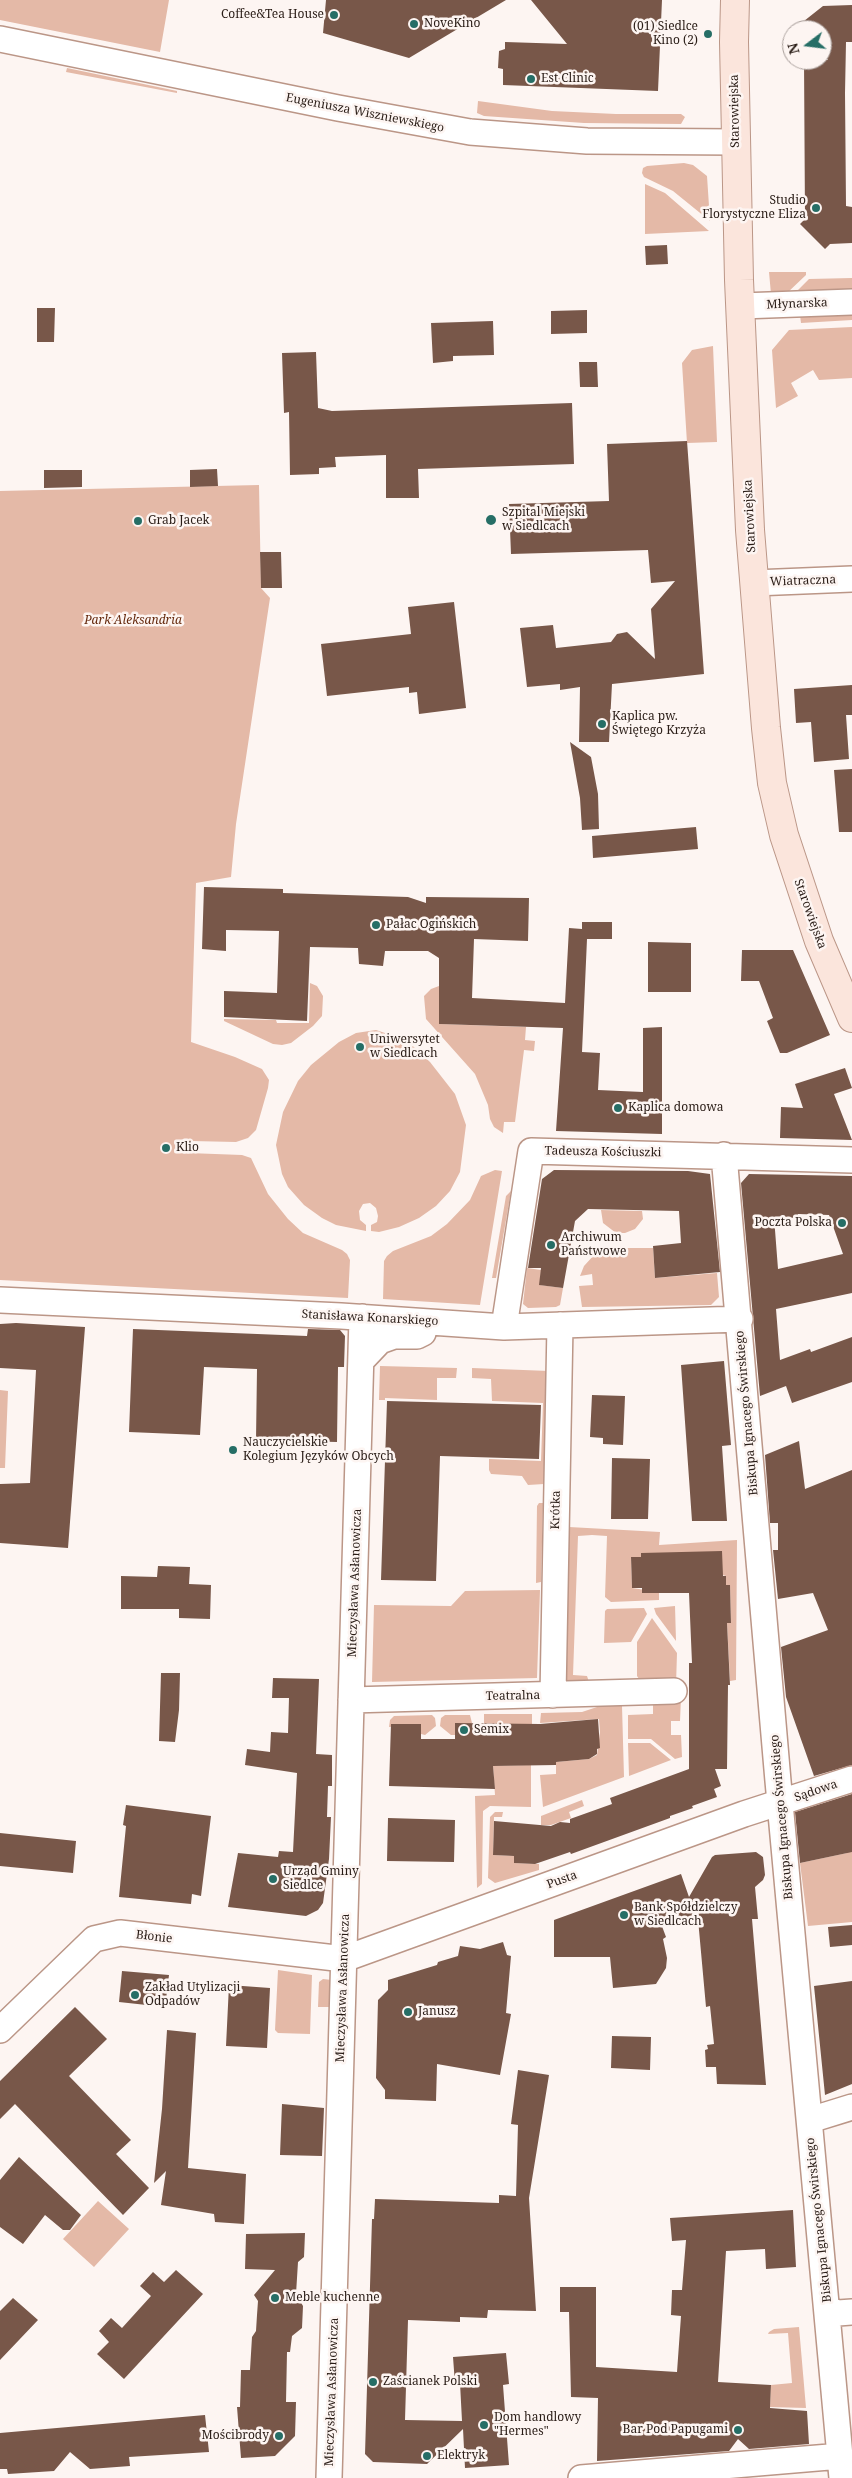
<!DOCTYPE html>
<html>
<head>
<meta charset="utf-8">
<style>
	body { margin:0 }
	#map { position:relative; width:852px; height:2478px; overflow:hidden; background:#fdf5f2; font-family:"Noto Serif",serif }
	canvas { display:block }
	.north { position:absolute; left:782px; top:20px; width:50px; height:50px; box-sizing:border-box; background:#fdf5f2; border:1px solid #a89e9a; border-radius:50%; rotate:255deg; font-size:14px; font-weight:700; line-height:20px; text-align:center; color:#291c16 }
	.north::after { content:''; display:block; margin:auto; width:18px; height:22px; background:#266e66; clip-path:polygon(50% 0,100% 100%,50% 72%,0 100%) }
</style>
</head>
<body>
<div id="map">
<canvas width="852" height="2478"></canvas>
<div class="north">N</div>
</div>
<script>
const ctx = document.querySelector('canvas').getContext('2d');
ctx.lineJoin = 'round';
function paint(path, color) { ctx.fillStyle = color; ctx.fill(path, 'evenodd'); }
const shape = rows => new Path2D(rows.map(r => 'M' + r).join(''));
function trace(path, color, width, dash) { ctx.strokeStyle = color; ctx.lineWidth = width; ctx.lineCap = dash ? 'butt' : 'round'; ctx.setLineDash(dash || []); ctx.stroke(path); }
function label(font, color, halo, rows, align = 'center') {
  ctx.font = font + ' "Noto Serif",serif'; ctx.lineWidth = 5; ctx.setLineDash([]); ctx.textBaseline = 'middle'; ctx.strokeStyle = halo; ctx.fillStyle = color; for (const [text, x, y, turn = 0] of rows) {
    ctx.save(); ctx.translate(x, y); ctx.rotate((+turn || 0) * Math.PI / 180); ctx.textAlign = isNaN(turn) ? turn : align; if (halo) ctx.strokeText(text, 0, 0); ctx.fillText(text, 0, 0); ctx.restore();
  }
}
paint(shape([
	[0,0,169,0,160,52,0,20],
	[67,68,177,91,177,93,66,72],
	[478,101,552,111,616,114,681,114,685,117,681,124,584,123,484,116,477,113],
	[684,163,693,165,707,176,710,221,673,191,644,177,642,173,643,168,647,166],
	[645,184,665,193,709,231,645,234],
	[769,272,806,272,806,275,786,294,771,294],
	[852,278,852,291,794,294,809,279],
	[852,312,852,320,801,323,800,315],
	[852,327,852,378,819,380,813,370,791,383,798,396,776,408,772,350,789,330],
	[713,346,717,442,687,443,682,363,692,350],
	[259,485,261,588,270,598,236,824,231,877,196,883,191,1042,235,1057,262,1069,269,1080,268,1088,256,1130,248,1138,236,1142,191,1141,188,1153,242,1155,251,1158,268,1194,288,1219,303,1233,342,1250,347,1254,350,1260,348,1298,0,1280,0,491],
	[310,983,317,986,323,996,322,1016,313,1026,291,1043,282,1045,273,1044,224,1021,224,1019,276,1020,277,1023,309,1023],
	[439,986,439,1024,526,1027,525,1040,535,1041,534,1051,524,1050,515,1122,504,1122,503,1133,494,1127,490,1119,488,1105,475,1074,426,1019,424,996,431,989],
	[376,1030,397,1037,414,1047,430,1062,455,1094,466,1125,460,1172,450,1191,436,1206,419,1218,399,1227,379,1232,371,1231,371,1225,377,1222,378,1216,376,1208,370,1203,363,1204,359,1211,360,1220,366,1225,366,1231,336,1225,322,1218,304,1205,288,1187,282,1174,276,1145,283,1112,298,1081,311,1065,339,1042,356,1033],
	[495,1170,502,1171,480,1305,383,1299,384,1261,387,1256,393,1251,431,1236,447,1224,470,1200,481,1176],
	[511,1191,496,1278,492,1278,506,1196],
	[601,1210,642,1211,643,1219,635,1229,625,1233,616,1233,603,1223],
	[608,1248,653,1248,655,1278,717,1273,719,1297,711,1305,582,1307,579,1286,593,1285,592,1274,580,1276,584,1266,594,1255],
	[527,1268,541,1270,540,1285,563,1288,560,1305,556,1307,528,1308,523,1304],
	[380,1366,457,1368,456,1378,437,1378,437,1400,385,1398,385,1400,379,1400],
	[472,1368,549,1371,544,1484,528,1485,522,1476,491,1474,489,1470,489,1459,541,1461,543,1403,492,1401,491,1379,472,1378],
	[0,1390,8,1391,5,1468,0,1468],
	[539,1503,543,1503,541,1582,536,1583,537,1506],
	[569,1527,660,1532,659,1545,737,1540,736,1680,730,1681,727,1623,731,1623,730,1586,726,1586,726,1576,641,1553,641,1557,631,1557,632,1588,659,1592,659,1600,611,1602,605,1597,607,1536,592,1535,578,1536,573,1675,587,1676,589,1682,575,1687,564,1680],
	[540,1590,537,1678,372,1682,374,1605,451,1606,465,1591],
	[675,1606,676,1641,656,1614,654,1608],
	[644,1608,647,1614,631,1642,604,1643,605,1611,607,1609],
	[652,1618,677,1653,676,1685,641,1682,637,1676,637,1642],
	[681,1697,680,1721,671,1721,671,1735,681,1735,682,1757,675,1759,651,1739,628,1739,628,1715,653,1714,653,1698],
	[600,1706,622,1706,624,1777,543,1807,540,1775,556,1774,556,1762,589,1759,597,1755,600,1732,599,1719,540,1723,541,1713,582,1712],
	[484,1714,532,1714,532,1724,484,1725],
	[432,1715,435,1718,436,1726,425,1735,421,1734,421,1724,389,1727,390,1720,394,1716],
	[445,1715,470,1715,472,1723,455,1735,451,1735,440,1726,441,1718],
	[628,1743,650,1743,671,1760,629,1776],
	[531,1765,531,1807,490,1806,483,1811,482,1884,477,1888,475,1796,495,1795,493,1766],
	[582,1800,584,1806,569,1812,571,1818,551,1825,541,1825,541,1816],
	[495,1812,503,1812,502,1817,494,1817,493,1855,514,1856,514,1863,539,1864,539,1870,495,1883,488,1878,490,1817],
	[852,1830,852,1922,808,1926,800,1863,847,1853],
	[278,1970,312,1975,310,2034,278,2033,275,2030],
	[323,1979,332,1980,331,2007,318,2007,319,1982],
	[98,2201,129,2229,94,2267,63,2239],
	[799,2327,806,2408,770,2407,771,2385,792,2383,788,2333,768,2334,769,2332,774,2329]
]), '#e4b9a7');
paint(shape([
	[326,0,506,0,409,58,323,33],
	[531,0,662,0,658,91,503,85,503,69,498,68,499,51,505,49,505,42,567,44],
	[852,5,852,42,846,42,845,93,846,206,852,207,852,243,830,244,825,249,800,224,805,219,804,60,828,60,822,53,822,30,803,30,799,25,823,6],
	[667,245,668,264,646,265,645,246],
	[37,308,55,308,54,342,37,342],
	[587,310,587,333,551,334,551,311],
	[493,321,494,355,453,356,453,361,433,363,431,323],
	[316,352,318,408,332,411,572,403,574,464,418,469,419,498,386,498,386,455,335,457,336,467,319,468,319,474,290,475,289,412,284,413,282,353],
	[579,362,597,362,598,387,580,387],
	[687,441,704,674,612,684,609,742,579,742,580,687,560,690,560,684,527,687,520,628,553,625,556,648,611,642,617,634,627,632,655,659,651,609,675,581,651,583,648,550,511,554,509,504,609,501,607,444],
	[217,469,218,486,190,487,190,470],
	[44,470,82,470,82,487,44,488],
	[260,552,281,552,282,588,261,588],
	[454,602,466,708,419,714,417,692,409,693,409,687,327,696,321,644,411,634,408,607],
	[852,685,852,715,846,715,849,759,814,762,811,722,796,723,794,689],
	[570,742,591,757,598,794,599,829,582,830,580,798],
	[852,769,852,832,839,832,834,770],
	[696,827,698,849,593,858,592,836],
	[204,887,283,889,283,893,408,897,426,903,426,897,529,898,528,941,474,939,472,998,565,1003,569,928,582,929,582,922,612,922,612,939,587,939,582,1052,600,1053,598,1090,643,1092,643,1028,662,1027,662,1134,556,1131,563,1028,439,1024,439,958,428,951,385,951,383,966,359,964,358,948,310,947,307,1021,224,1017,224,991,277,993,279,931,226,930,226,951,202,949],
	[648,942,691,943,691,992,648,992],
	[742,950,793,950,830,1035,787,1053,780,1053,767,1021,773,1018,759,981,741,981],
	[845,1068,852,1088,834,1094,852,1140,780,1138,781,1107,803,1108,795,1084],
	[554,1170,688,1171,710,1174,720,1272,655,1278,653,1246,681,1243,679,1211,588,1209,575,1221,563,1288,539,1285,541,1268,528,1268,542,1179],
	[749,1174,852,1176,852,1293,776,1309,780,1360,810,1349,811,1352,852,1337,852,1382,792,1403,786,1386,760,1396,741,1183],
	[798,1214,829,1215,843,1254,778,1269,774,1217,798,1218],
	[16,1323,85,1327,68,1548,0,1543,0,1484,30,1483,36,1370,0,1368,0,1324],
	[133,1329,307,1336,308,1329,340,1330,345,1336,344,1367,338,1367,337,1442,256,1440,257,1369,204,1367,200,1435,129,1432],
	[724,1361,731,1445,722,1446,727,1521,692,1521,681,1365],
	[592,1395,625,1396,623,1445,603,1444,603,1438,590,1437],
	[387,1401,541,1405,539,1459,440,1456,436,1581,381,1580],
	[799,1441,805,1489,852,1470,852,1765,814,1776,786,1697,781,1647,828,1630,813,1593,778,1599,773,1550,778,1550,778,1523,770,1523,765,1455],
	[612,1458,650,1459,648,1519,611,1519],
	[722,1551,723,1576,726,1576,726,1585,730,1585,731,1623,727,1623,730,1685,728,1685,727,1769,715,1769,721,1786,714,1789,717,1797,692,1806,693,1808,670,1816,670,1818,571,1854,570,1852,535,1864,514,1863,514,1856,493,1855,494,1821,551,1826,560,1822,570,1823,570,1819,612,1804,610,1798,689,1769,689,1663,692,1663,689,1593,642,1593,642,1588,632,1588,631,1557,641,1557,641,1553],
	[158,1566,190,1567,189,1584,211,1585,210,1619,179,1618,179,1609,121,1609,121,1576,157,1577],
	[161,1673,180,1673,179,1710,175,1742,159,1741],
	[273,1678,319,1679,316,1754,332,1755,332,1786,328,1786,327,1817,331,1817,329,1859,323,1903,318,1910,306,1916,228,1907,238,1853,278,1857,279,1851,293,1852,297,1773,245,1765,247,1749,270,1752,271,1732,288,1733,289,1698,272,1698],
	[598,1719,600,1748,597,1749,597,1754,589,1759,556,1762,556,1765,493,1766,495,1789,389,1786,391,1724,421,1724,421,1739,455,1739,455,1723,540,1724],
	[852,1794,852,1852,800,1863,795,1812],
	[126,1805,211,1816,201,1896,192,1894,191,1904,119,1897,126,1826,123,1825],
	[388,1818,455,1820,454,1862,387,1861],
	[0,1833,76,1841,73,1873,0,1866],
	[756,1852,763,1857,765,1875,763,1880,755,1887,758,1919,752,1919,766,2085,717,2084,716,2067,706,2067,705,2050,708,2049,707,2045,714,2044,710,2006,706,2007,698,1919,660,1921,666,1937,663,1939,667,1958,666,1968,656,1984,613,1988,610,1957,554,1957,554,1920,681,1874,689,1897,712,1857,715,1855],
	[852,1925,852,1945,830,1947,828,1927],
	[503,1942,507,1955,511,1956,506,2013,511,2014,500,2075,437,2064,436,2101,385,2099,385,2090,376,2078,378,2000,388,1990,388,1980,437,1965,438,1962,458,1956,460,1946,480,1949],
	[122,1971,169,1975,165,2007,119,2002],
	[852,1981,852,2084,825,2095,814,1986],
	[229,1985,270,1988,267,2048,226,2046],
	[75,2007,107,2039,69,2076,131,2140,116,2154,149,2188,123,2215,15,2104,0,2119,0,2081],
	[167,2030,196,2033,188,2168,246,2174,244,2224,215,2222,214,2214,161,2205,166,2171,154,2183,162,2109],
	[612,2036,651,2037,650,2070,611,2068],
	[518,2070,549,2075,529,2198,536,2311,488,2310,487,2318,460,2317,460,2322,408,2320,405,2420,462,2421,460,2383,455,2384,453,2357,506,2353,509,2384,503,2385,509,2465,465,2468,463,2429,427,2464,373,2462,365,2454,372,2219,374,2219,375,2199,499,2203,499,2195,516,2196,518,2125,511,2124],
	[282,2104,324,2108,322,2156,280,2155],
	[19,2157,81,2215,70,2230,63,2230,45,2215,23,2244,0,2227,0,2180],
	[793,2210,796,2267,766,2269,765,2249,726,2251,718,2382,771,2385,770,2408,807,2411,809,2444,749,2449,738,2439,729,2451,597,2461,598,2398,571,2397,569,2312,560,2312,560,2287,596,2287,596,2367,677,2372,681,2316,671,2315,672,2290,682,2290,686,2240,672,2241,670,2218],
	[305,2233,304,2257,298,2262,296,2294,303,2306,302,2328,292,2336,290,2352,287,2352,286,2402,296,2402,295,2436,275,2456,241,2458,237,2407,240,2407,241,2370,250,2370,252,2337,256,2331,257,2315,258,2301,254,2295,275,2270,245,2269,246,2234],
	[176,2270,203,2294,124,2379,97,2354,109,2342,99,2331,111,2318,122,2328,151,2296,140,2286,153,2272,164,2282],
	[13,2298,38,2320,0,2360,0,2311],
	[205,2415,209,2452,129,2457,130,2466,90,2469,70,2452,54,2471,8,2474,7,2469,0,2469,0,2433]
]), '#785749');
const street = shape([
	[0,39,338,108,470,132,587,141,736,142],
	[741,306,852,302],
	[754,583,852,579],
	[724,1155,778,1781,842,2478],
	[0,1300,341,1316,504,1327,740,1319],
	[504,1327,531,1151,852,1160],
	[361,1361,380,1341,394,1336,417,1336,423,1333],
	[553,1695,560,1325],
	[351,1700,674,1691],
	[0,2030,94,1939,120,1933,344,1959,744,1814,852,1779],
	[810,2120,852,2107],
	[828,2310,838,2313,852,2312],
	[329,2478,362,1317],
	[581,2478,841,2456]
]);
const secondary = shape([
	[735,0,734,42,739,280,750,530,766,728,772,783,784,835,819,941,852,1018]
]);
trace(street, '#bb9687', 28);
trace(secondary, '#bb9687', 30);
trace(street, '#fff', 25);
trace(secondary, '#fbe5dc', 28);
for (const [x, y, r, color] of [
	[334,15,5,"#266e66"],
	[414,24,5,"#266e66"],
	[708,34,5,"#266e66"],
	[531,79,5,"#266e66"],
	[816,208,5,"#266e66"],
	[491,520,6,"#266e66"],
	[138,521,5,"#266e66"],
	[602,724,5,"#266e66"],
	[376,925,5,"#266e66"],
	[360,1047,5,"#266e66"],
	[618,1108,5,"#266e66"],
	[166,1148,5,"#266e66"],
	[842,1223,5,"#266e66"],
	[551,1245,5,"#266e66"],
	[233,1450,5,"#266e66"],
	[464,1730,5,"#266e66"],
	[273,1879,5,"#266e66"],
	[624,1915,5,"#266e66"],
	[135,1995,5,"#266e66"],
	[408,2012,5,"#266e66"],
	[275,2298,5,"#266e66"],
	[373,2382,5,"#266e66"],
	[484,2425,5,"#266e66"],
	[738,2430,5,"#266e66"],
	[279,2436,5,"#266e66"],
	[427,2456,5,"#266e66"]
]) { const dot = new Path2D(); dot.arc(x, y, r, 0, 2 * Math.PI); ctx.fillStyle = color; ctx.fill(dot); trace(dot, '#fdf5f2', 2); }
label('12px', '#291c16', '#fdf5f2', [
	["Coffee&Tea House",324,15,"right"],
	["NoveKino",424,24],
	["(01) Siedlce",698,27,"right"],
	["Kino (2)",698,41,"right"],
	["Est Clinic",541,79],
	["Studio",806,201,"right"],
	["Florystyczne Eliza",806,215,"right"],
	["Szpital Miejski",502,513],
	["w Siedlcach",502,527],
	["Grab Jacek",148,521],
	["Kaplica pw.",612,717],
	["Świętego Krzyża",612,731],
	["Pałac Ogińskich",386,925],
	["Uniwersytet",370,1040],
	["w Siedlcach",370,1054],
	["Kaplica domowa",628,1108],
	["Klio",176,1148],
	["Poczta Polska",832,1223,"right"],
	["Archiwum",561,1238],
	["Państwowe",561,1252],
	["Nauczycielskie",243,1443],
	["Kolegium Języków Obcych",243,1457],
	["Semix",474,1730],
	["Urząd Gminy",283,1872],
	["Siedlce",283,1886],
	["Bank Spółdzielczy",634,1908],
	["w Siedlcach",634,1922],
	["Zakład Utylizacji",145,1988],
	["Odpadów",145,2002],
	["Janusz",418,2012],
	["Meble kuchenne",285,2298],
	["Zaścianek Polski",383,2382],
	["Dom handlowy",494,2418],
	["\"Hermes\"",494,2432],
	["Bar Pod Papugami",728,2430,"right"],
	["Mościbrody",269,2436,"right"],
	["Elektryk",437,2456]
], 'left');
label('12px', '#291c16', '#fdf5f2', [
	["Starowiejska",735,111,-91],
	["Eugeniusza Wiszniewskiego",365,113,11],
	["Młynarska",797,304,-2],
	["Starowiejska",750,516,-93],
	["Wiatraczna",803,581,-2],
	["Starowiejska",810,914,70],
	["Tadeusza Kościuszki",603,1152,1],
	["Stanisława Konarskiego",370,1318,3],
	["Biskupa Ignacego Świrskiego",747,1413,-95],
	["Krótka",556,1510,-89],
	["Mieczysława Asłanowicza",355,1583,-88],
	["Teatralna",513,1696,-1],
	["Sądowa",816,1791,-19],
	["Biskupa Ignacego Świrskiego",782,1817,-95],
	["Pusta",562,1880,-20],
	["Błonie",154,1937,7],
	["Mieczysława Asłanowicza",343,1988,-88],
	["Biskupa Ignacego Świrskiego",819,2220,-96],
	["Mieczysława Asłanowicza",332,2392,-88]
]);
label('italic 12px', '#662a0e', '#fdf5f2', [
	["Park Aleksandria",133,621]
]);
</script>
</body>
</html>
